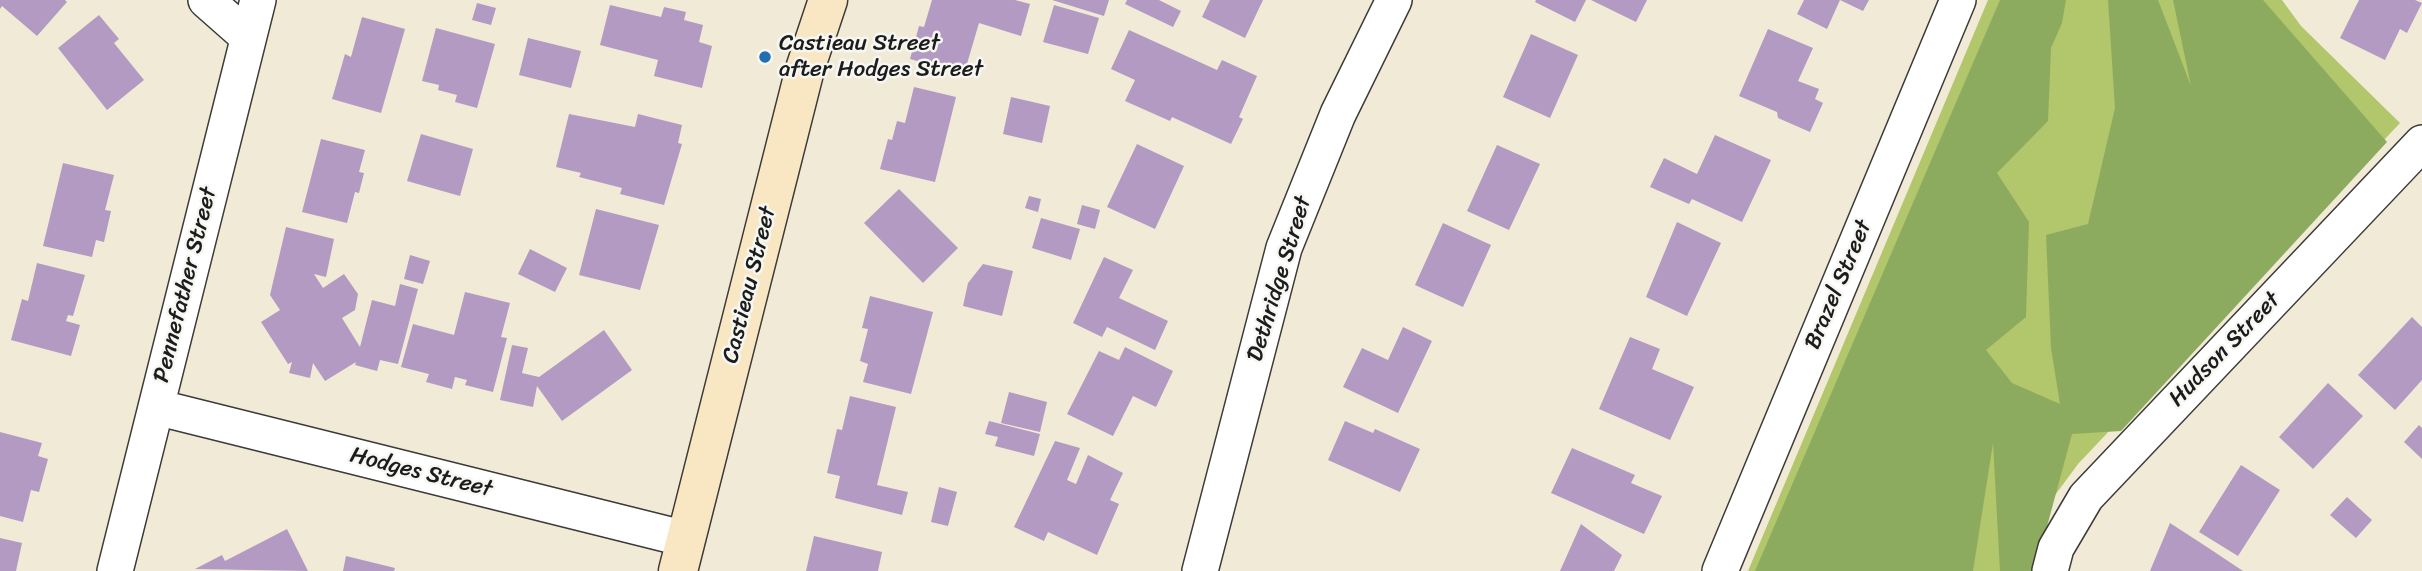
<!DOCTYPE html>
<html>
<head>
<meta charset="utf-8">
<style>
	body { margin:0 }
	canvas { display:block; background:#f1ead7 }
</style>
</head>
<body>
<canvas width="2422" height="571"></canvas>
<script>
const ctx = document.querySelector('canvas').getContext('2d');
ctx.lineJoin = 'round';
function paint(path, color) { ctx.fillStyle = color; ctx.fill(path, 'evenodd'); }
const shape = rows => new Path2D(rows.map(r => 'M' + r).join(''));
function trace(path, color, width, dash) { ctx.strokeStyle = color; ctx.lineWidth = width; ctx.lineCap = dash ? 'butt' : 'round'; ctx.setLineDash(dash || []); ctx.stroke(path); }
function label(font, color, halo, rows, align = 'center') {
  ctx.font = font + ' Sriracha,sans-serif'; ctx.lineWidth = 5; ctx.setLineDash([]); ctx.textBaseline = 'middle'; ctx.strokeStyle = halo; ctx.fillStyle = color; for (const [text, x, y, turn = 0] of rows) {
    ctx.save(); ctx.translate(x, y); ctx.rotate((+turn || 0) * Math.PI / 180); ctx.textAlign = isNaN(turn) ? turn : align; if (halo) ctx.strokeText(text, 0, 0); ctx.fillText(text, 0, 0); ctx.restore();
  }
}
paint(shape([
	[1988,0,2282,0,2301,26,2400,123,2078,464,2050,502,2021,571,1748,571]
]), '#b2c66b');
paint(shape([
	[2000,0,2066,0,2062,23,2051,48,2048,121,1997,173,2029,222,2026,317,1986,350,2012,383,2060,404,2051,348,2046,235,2088,224,2115,108,2108,0,2158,0,2191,86,2173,0,2263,0,2387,142,2121,431,2072,434,2035,571,2000,571,1993,443,1973,571,1755,571]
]), '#8dab5f');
paint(shape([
	[0,0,65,0,67,2,37,36,2,6,0,9],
	[932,0,1015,0,1030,4,1021,36,979,23,964,74,910,59,919,26,924,27],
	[1052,0,1109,0,1104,16],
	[1127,0,1159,0,1181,11,1173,27,1125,4],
	[1210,0,1263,0,1245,38,1202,17],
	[1536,0,1586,0,1575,22,1535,2],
	[1591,0,1647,0,1636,22],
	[1804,0,1869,0,1863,11,1840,0,1827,29,1797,14],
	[2359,0,2415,0,2422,3,2407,33,2400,29,2385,60,2340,38],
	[477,3,496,8,491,25,472,20],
	[610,5,661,17,664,7,686,12,684,20,703,25,699,42,712,46,702,88,654,76,658,60,600,45],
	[1054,5,1099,18,1088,54,1043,42],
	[99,15,119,39,114,43,144,80,107,110,58,48],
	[362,17,405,29,381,113,332,99,345,54,351,57],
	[436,28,495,44,477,108,455,102,457,95,438,90,439,85,422,81],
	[1768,29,1813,48,1798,81,1819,89,1815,99,1823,103,1810,132,1778,118,1777,112,1739,96],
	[1129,30,1217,70,1222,60,1257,76,1239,117,1243,119,1231,144,1172,117,1170,121,1125,101,1135,80,1111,69],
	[1531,34,1578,55,1550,118,1503,97],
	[528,38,581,51,571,88,519,75],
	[914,87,956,97,935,182,880,169,888,139,892,140,897,121,905,123],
	[1011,97,1050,106,1042,143,1003,134],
	[569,114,635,127,638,114,682,125,678,143,682,144,664,205,620,194,622,188,579,177,581,173,556,167],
	[421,134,473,149,460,196,407,181],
	[1715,135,1771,160,1742,222,1692,199,1689,204,1650,187,1664,158,1697,174],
	[321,139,365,150,359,172,364,173,359,193,355,192,347,223,302,212],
	[1137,144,1184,166,1155,229,1107,207],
	[1497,145,1540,164,1509,230,1467,211],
	[63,163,114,175,105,210,111,211,104,242,96,240,92,257,43,246],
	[899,189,958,248,923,283,864,223],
	[1029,196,1041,199,1038,212,1025,208],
	[1082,205,1100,210,1095,229,1077,224],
	[596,209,659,225,640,290,579,275],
	[1041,218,1080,229,1071,260,1032,248],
	[1677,222,1721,243,1687,316,1646,297],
	[1443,223,1491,245,1463,307,1415,285],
	[286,227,334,239,326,277,314,274,323,288,344,274,358,294,355,310,342,318,360,347,372,300,395,306,400,284,418,289,398,364,380,360,377,371,355,365,356,362,325,381,313,363,310,378,289,373,292,362,288,364,261,322,280,310,270,295],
	[530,249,567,268,555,292,518,274],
	[410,255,430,261,423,284,404,279],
	[1104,257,1133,270,1119,298,1168,321,1155,350,1107,327,1102,337,1073,323],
	[37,263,85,275,73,316,68,315,66,321,80,325,71,356,11,340,22,299,28,301],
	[983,264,1013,271,1002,316,963,306,968,283],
	[465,292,510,303,501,337,507,338,493,392,465,385,467,380,455,377,452,389,426,382,429,374,401,367,413,324,454,335],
	[870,296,933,312,911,394,863,382,868,364,860,361,868,329,862,328],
	[2412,317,2422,327,2422,380,2395,410,2358,375],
	[1403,327,1432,341,1398,413,1343,387,1362,348,1388,360],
	[604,330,632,370,562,421,537,386,533,407,500,400,512,345,528,348,522,373,539,377],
	[1630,337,1660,349,1652,369,1694,387,1670,440,1599,409],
	[1125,347,1173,371,1156,407,1133,396,1113,436,1067,414,1099,351,1119,360],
	[2328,383,2363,416,2313,469,2279,437],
	[1009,392,1047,402,1040,432,1001,423],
	[850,396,896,407,877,485,908,492,902,515,835,498,840,476,827,473,837,429,842,430],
	[989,421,1040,434,1034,456,995,446,998,437,985,434],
	[1345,421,1373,433,1375,429,1420,449,1400,492,1328,460],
	[2419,425,2422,428,2422,459,2404,442],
	[0,432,42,443,38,456,48,459,39,492,31,490,23,522,0,516],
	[1055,441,1080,448,1067,480,1076,484,1088,455,1123,473,1110,500,1119,504,1097,555,1048,532,1044,541,1014,527],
	[1572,448,1635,475,1631,483,1662,496,1644,534,1551,493],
	[2241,465,2280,490,2238,556,2199,532],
	[939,487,957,492,948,526,931,522],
	[2347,497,2372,520,2356,538,2330,515],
	[2170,523,2207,547,2243,571,2150,571],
	[1581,524,1622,555,1614,571,1560,571],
	[287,529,308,571,195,569,222,555,225,561],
	[814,536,882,552,878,571,806,571],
	[0,538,22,543,16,571,0,571],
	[346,556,395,568,394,571,343,571]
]), '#b39ac2');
const street = shape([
	[206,0,248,37],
	[156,407,686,539],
	[115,571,258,0],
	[1200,571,1284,248,1338,114,1394,0],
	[1720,571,1958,0],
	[2050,571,2056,548,2086,497,2422,143]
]);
const secondary = shape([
	[678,571,805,69,828,0]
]);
trace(street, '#3c3b38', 38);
trace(secondary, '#3c3b38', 41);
trace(street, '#fff', 35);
trace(secondary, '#f9e7c3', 38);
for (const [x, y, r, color] of [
	[765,57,7,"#1f6fb2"]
]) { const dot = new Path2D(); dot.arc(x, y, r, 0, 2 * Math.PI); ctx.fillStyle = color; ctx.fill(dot); trace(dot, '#f6f6f2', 2.5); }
label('23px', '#1c1c1c', '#f6f6f2', [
	["Castieau Street",779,44],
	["after Hodges Street",779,70]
], 'left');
label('23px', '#1c1c1c', '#f6f6f2', [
	["Dethridge Street",1280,279,-73],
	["Pennefather Street",186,285,-76],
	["Castieau Street",750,285,-76],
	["Brazel Street",1839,285,-67],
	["Hudson Street",2225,350,-46],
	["Hodges Street",421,473,14]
]);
</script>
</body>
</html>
